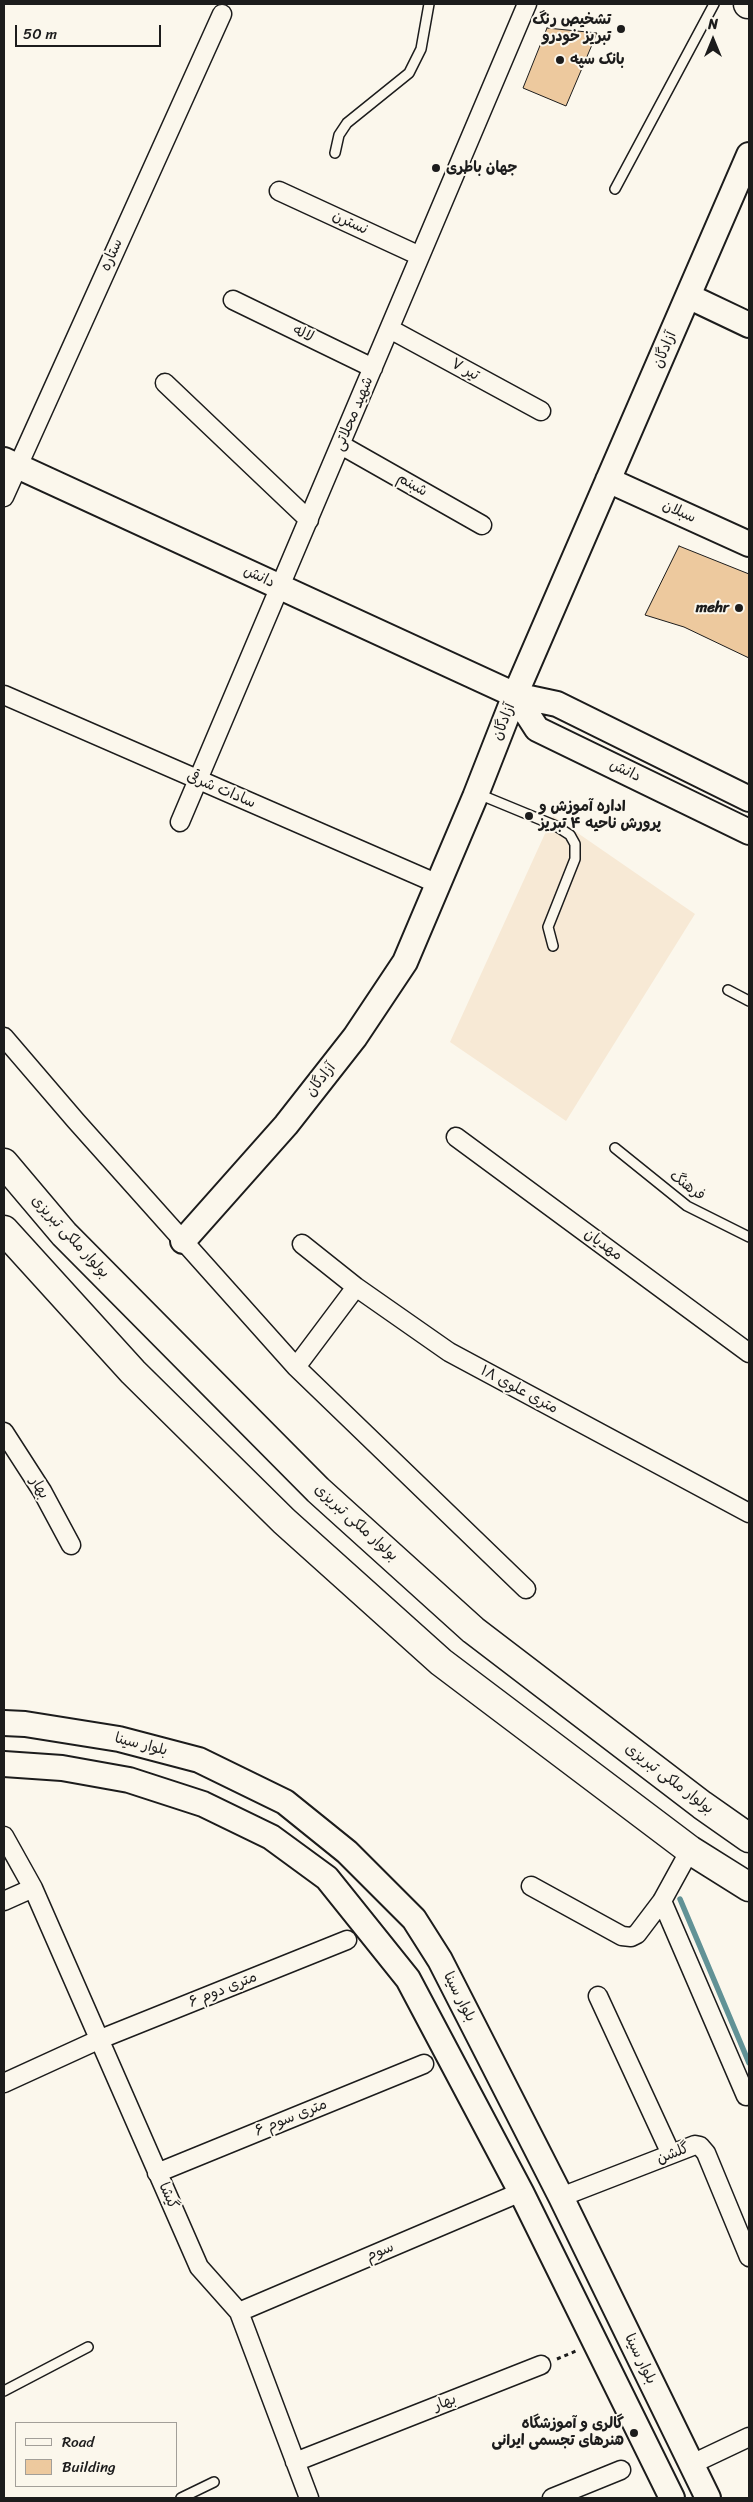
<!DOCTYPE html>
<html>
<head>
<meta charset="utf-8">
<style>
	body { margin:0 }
	#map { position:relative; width:753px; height:2502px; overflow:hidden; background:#fbf7ec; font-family:Sriracha,sans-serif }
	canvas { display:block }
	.frame { position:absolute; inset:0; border:5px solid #1c1c1c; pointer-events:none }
	.legend { position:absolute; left:15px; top:2422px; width:162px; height:65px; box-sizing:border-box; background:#fbf7ec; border:1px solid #a29f99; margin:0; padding:6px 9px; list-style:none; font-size:15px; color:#1c1c1c }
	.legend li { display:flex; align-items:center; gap:10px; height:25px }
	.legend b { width:25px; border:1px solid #a29f99 }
	.north { position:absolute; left:688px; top:15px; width:50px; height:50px; -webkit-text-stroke:4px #fbf7ec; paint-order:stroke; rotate:0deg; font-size:14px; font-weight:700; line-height:20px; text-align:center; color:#1c1c1c }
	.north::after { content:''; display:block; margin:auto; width:18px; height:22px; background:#1c1c1c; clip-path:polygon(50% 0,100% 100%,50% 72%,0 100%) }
	.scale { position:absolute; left:15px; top:25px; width:146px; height:22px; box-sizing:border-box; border:2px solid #1c1c1c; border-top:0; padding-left:6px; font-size:15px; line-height:18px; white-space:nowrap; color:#1c1c1c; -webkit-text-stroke:4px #fbf7ec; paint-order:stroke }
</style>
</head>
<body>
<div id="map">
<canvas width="753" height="2502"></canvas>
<div class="frame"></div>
<ul class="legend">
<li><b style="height:6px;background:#fbf7ec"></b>Road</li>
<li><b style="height:14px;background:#edc99e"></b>Building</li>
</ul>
<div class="north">N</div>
<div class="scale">50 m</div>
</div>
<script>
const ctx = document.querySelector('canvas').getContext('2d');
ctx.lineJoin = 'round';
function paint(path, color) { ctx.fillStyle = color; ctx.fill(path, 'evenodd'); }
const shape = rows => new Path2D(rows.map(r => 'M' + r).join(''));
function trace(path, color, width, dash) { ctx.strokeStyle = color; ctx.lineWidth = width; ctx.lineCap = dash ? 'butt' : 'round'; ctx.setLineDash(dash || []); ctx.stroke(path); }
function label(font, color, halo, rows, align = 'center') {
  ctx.font = font + ' Sriracha,"Playpen Sans Arabic",sans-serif'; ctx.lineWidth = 4; ctx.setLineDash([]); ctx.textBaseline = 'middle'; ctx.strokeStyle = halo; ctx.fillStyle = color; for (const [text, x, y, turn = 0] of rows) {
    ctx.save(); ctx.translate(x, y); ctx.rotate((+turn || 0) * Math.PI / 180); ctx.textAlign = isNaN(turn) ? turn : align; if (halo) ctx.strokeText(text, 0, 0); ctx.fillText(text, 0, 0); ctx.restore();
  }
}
paint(shape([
	[553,816,695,914,566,1121,450,1042]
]), '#f7e9d5');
trace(shape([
	[680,1899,749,2063]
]), '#619296', 5.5);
const building = shape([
	[547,28,597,33,566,106,523,88,547,28],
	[679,546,749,574,749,658,684,627,645,615,679,546]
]);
paint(building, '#edc99e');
trace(building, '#1c1c1c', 1);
const lane = shape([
	[335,153,339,135,347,123,409,73,421,49,429,4],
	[615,189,714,4],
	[476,793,556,826,570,835,575,844,575,859,548,927,553,946],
	[728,990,749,1001],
	[615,1148,687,1206,749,1237],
	[4,2391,88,2347],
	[181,2498,214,2482]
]);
const street = shape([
	[279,191,420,256],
	[233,300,373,368],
	[390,329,541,411],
	[165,383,309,520],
	[341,445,482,525],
	[4,497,222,14],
	[4,695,438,884],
	[180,822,527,4],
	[4,1037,76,1121,296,1367,526,1589],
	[456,1137,749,1353],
	[302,1244,356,1287,449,1352,749,1513],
	[296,1367,356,1287],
	[4,1432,42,1491,71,1545],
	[4,1836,33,1888,199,2267,239,2312,309,2498],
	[531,1886,622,1936,631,1937,637,1934,662,1901,690,1850],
	[4,1901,33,1888],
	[662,1901,746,2096],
	[598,1996,671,2154],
	[4,2083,98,2040,347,1940],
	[157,2173,424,2064],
	[561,2197,695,2145,700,2146,706,2153,749,2257],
	[239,2312,521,2192],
	[295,2462,541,2365],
	[692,2464,749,2437],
	[552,2498,621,2470]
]);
const secondary = shape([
	[688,296,749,325],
	[4,460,515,695,557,704,749,799],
	[608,480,749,544],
	[515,695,537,729,749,832],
	[183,1241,286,1125,355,1037,405,962,475,797,515,695,749,155],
	[4,1723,25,1724,119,1739,199,1760,285,1802,347,1852,414,1919,440,1960,561,2197,708,2498],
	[4,1764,62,1768,129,1780,203,1804,271,1837,327,1878,408,1979,521,2192,672,2498]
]);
const primary = shape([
	[748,4,749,4],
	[4,1163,64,1234,318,1490,473,1630,702,1805,749,1838],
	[4,1230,133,1372,284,1521,441,1662,690,1850,749,1887]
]);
trace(lane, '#1c1c1c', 12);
trace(street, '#1c1c1c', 21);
trace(secondary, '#1c1c1c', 28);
trace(primary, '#1c1c1c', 31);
trace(shape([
	[557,2359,576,2351]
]), '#1c1c1c', 3, [4, 4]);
trace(lane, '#fbf7ec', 9);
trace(street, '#fbf7ec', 18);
trace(secondary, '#fbf7ec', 24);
trace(primary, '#fbf7ec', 28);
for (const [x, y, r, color] of [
	[621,29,5,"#1c1c1c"],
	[560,60,5,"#1c1c1c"],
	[436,168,5,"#1c1c1c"],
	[739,608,5,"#1c1c1c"],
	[529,816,5,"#1c1c1c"],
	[634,2433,5,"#1c1c1c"]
]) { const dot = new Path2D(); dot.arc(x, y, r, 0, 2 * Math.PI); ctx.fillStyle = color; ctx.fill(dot); trace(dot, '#fbf7ec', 2); }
label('bold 15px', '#1c1c1c', '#fbf7ec', [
	["تشخیص رنگ",611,20],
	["تبریز خودرو",611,37],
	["بانک سپه",570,60,"left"],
	["جهان باطری",446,168,"left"],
	["mehr",729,608],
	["اداره آموزش و",539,807,"left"],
	["پرورش ناحیه ۴ تبریز",539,824,"left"],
	["گالری و آموزشگاه",624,2424],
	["هنرهای تجسمی ایرانی",624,2441]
], 'right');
label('15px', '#1c1c1c', '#fbf7ec', [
	["نسترن",350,223,25],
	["ستاره",112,255,-66],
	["لاله",303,334,26],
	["آزادگان",665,350,-67],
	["۷ تیر",465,370,29],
	["شهید محلاتی",354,414,-67],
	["شبنم",412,485,30],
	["سبلان",679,512,24],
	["دانش",259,577,25],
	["آزادگان",504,722,-68],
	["دانش",625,771,26],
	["سادات شرقی",221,790,23],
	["آزادگان",321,1080,-52],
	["فرهنگ",687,1186,36],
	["بولوار ملکی تبریزی",70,1237,47],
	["مهدیان",603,1245,36],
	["۱۸ متری علوی",519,1390,28],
	["بهار",39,1488,59],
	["بولوار ملکی تبریزی",356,1523,42],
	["بلوار سینا",141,1745,14],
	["بولوار ملکی تبریزی",669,1779,37],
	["۶ متری دوم",223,1990,-22],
	["بلوار سینا",459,1997,63],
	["۶ متری سوم",291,2118,-22],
	["گلشن",673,2154,-21],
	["گیشا",168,2196,66],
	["سوم",380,2252,-23],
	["بلوار سینا",640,2359,64],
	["بهار",445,2403,-21]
]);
</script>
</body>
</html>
